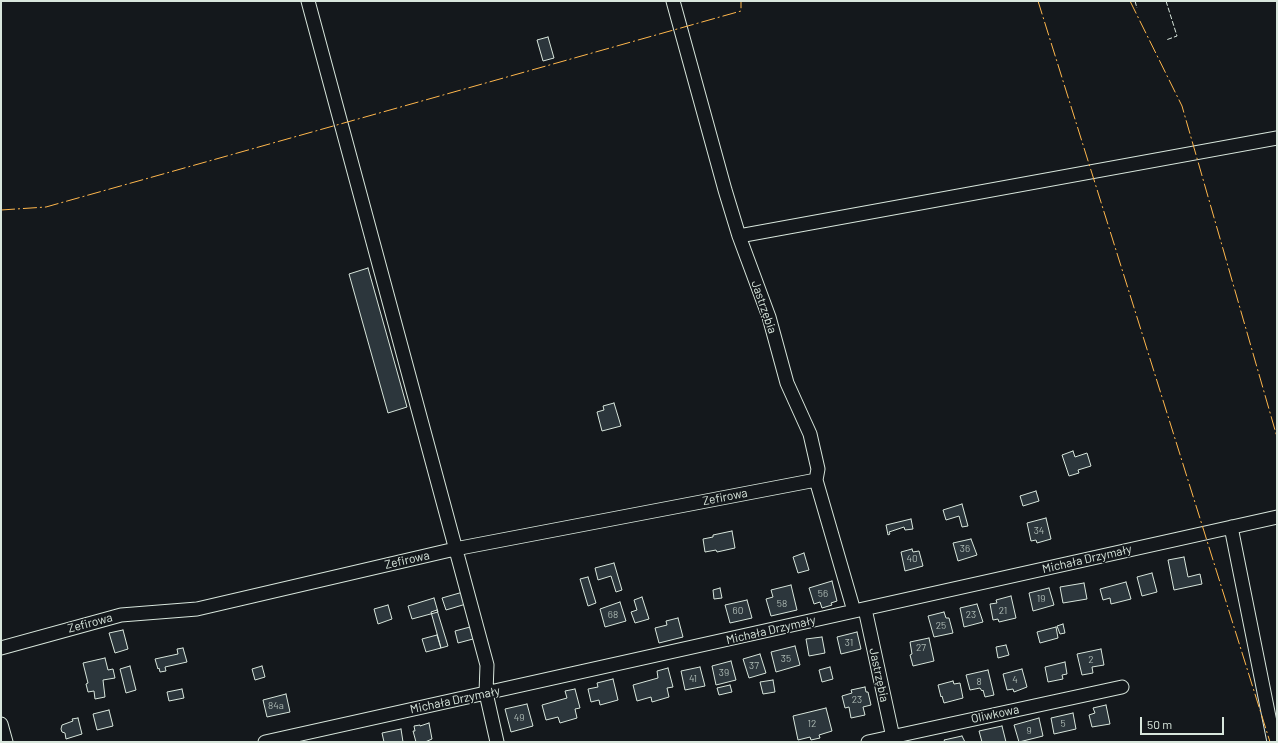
<!DOCTYPE html>
<html>
<head>
<meta charset="utf-8">
<style>
	body { margin:0 }
	#map { position:relative; width:1278px; height:743px; overflow:hidden; background:#14181c; font-family:Barlow,sans-serif }
	canvas { display:block }
	.frame { position:absolute; inset:0; border:2px solid #d8e6dc; pointer-events:none }
	.scale { position:absolute; left:1140px; top:717px; width:84px; height:18px; box-sizing:border-box; border:2px solid #d8e6dc; border-top:0; padding-left:5px; font-size:12px; line-height:14px; white-space:nowrap; color:#d8e6dc; -webkit-text-stroke:3px #14181c; paint-order:stroke }
</style>
</head>
<body>
<div id="map">
<canvas width="1278" height="743"></canvas>
<div class="frame"></div>
<div class="scale">50 m</div>
</div>
<script>
const ctx = document.querySelector('canvas').getContext('2d');
ctx.lineJoin = 'round';
function paint(path, color) { ctx.fillStyle = color; ctx.fill(path, 'evenodd'); }
const shape = rows => new Path2D(rows.map(r => 'M' + r).join(''));
function trace(path, color, width, dash) { ctx.strokeStyle = color; ctx.lineWidth = width; ctx.lineCap = dash ? 'butt' : 'round'; ctx.setLineDash(dash || []); ctx.stroke(path); }
function label(font, color, halo, rows, align = 'center') {
  ctx.font = font + ' Barlow,sans-serif'; ctx.lineWidth = 3; ctx.setLineDash([]); ctx.textBaseline = 'middle'; ctx.strokeStyle = halo; ctx.fillStyle = color; for (const [text, x, y, turn = 0] of rows) {
    ctx.save(); ctx.translate(x, y); ctx.rotate((+turn || 0) * Math.PI / 180); ctx.textAlign = isNaN(turn) ? turn : align; if (halo) ctx.strokeText(text, 0, 0); ctx.fillText(text, 0, 0); ctx.restore();
  }
}
const building = shape([
	[548,37,554,58,543,61,537,40,548,37],
	[368,268,407,407,388,413,349,274,368,268],
	[614,403,621,426,602,431,597,412,604,410,603,406,614,403],
	[1073,451,1075,457,1087,453,1091,466,1078,470,1079,473,1069,476,1062,455,1073,451],
	[1036,491,1039,501,1023,506,1020,496,1036,491],
	[962,504,968,526,962,527,959,516,946,520,943,510,962,504],
	[1046,518,1051,539,1037,543,1036,540,1031,541,1027,523,1046,518],
	[911,519,913,529,905,530,904,527,889,532,890,534,888,535,886,525,911,519],
	[732,531,735,548,717,552,716,550,705,552,703,539,713,537,713,535,732,531],
	[971,539,977,555,958,561,953,543,971,539],
	[912,549,913,552,919,551,923,566,905,571,901,552,912,549],
	[804,553,809,570,798,573,793,557,804,553],
	[1184,557,1188,577,1200,574,1202,584,1174,590,1168,560,1184,557],
	[614,563,622,590,616,592,611,576,598,580,595,568,614,563],
	[1152,573,1157,592,1142,596,1137,577,1152,573],
	[588,577,596,603,588,606,580,579,588,577],
	[832,581,837,601,831,603,832,605,822,608,820,602,814,604,809,588,832,581],
	[1126,582,1131,599,1111,604,1110,598,1103,600,1100,589,1126,582],
	[1084,583,1087,599,1063,603,1060,587,1084,583],
	[791,585,797,610,771,616,766,599,773,597,771,590,791,585],
	[720,588,722,598,714,599,713,590,720,588],
	[1049,588,1054,605,1033,611,1029,593,1049,588],
	[463,592,466,604,446,610,442,598,463,592],
	[1011,596,1016,618,999,622,998,619,993,620,990,604,997,603,996,600,1011,596],
	[642,597,649,619,635,623,631,612,637,610,634,600,642,597],
	[434,598,438,612,412,619,408,606,434,598],
	[747,600,752,618,730,623,725,605,747,600],
	[620,602,626,621,605,627,600,609,620,602],
	[977,604,983,622,964,627,960,608,977,604],
	[388,605,392,619,378,624,374,609,388,605],
	[437,610,448,646,441,648,431,612,437,610],
	[944,612,946,618,949,618,953,633,934,637,928,616,944,612],
	[678,618,683,637,659,643,655,628,667,625,666,621,678,618],
	[1063,624,1065,633,1060,634,1057,626,1063,624],
	[470,627,473,639,458,643,455,631,470,627],
	[1056,627,1058,638,1040,643,1037,632,1056,627],
	[123,630,128,649,115,653,109,633,123,630],
	[857,632,861,649,841,654,837,637,857,632],
	[437,635,441,648,426,652,422,639,437,635],
	[822,637,825,653,809,656,806,639,822,637],
	[929,638,934,661,913,666,910,655,912,654,910,642,929,638],
	[1006,645,1009,655,998,658,996,647,1006,645],
	[795,646,800,665,776,672,771,652,795,646],
	[183,648,187,662,165,667,166,671,160,672,159,668,158,669,155,659,178,654,177,649,183,648],
	[1101,649,1104,665,1092,667,1093,673,1082,675,1077,654,1101,649],
	[760,654,766,673,749,678,743,659,760,654],
	[105,658,108,670,113,669,115,678,103,680,105,697,95,699,94,691,88,692,86,684,88,683,83,663,105,658],
	[731,661,736,680,716,685,712,666,731,661],
	[1065,662,1067,674,1062,675,1063,679,1048,682,1045,667,1065,662],
	[130,666,136,690,126,693,120,669,130,666],
	[262,666,265,677,255,680,252,669,262,666],
	[700,667,705,686,685,690,681,671,700,667],
	[830,667,833,679,822,682,819,670,830,667],
	[668,668,673,687,667,688,669,697,652,702,651,697,637,701,633,685,658,678,657,671,668,668],
	[1022,669,1027,687,1014,692,1013,689,1007,690,1003,674,1022,669],
	[988,670,994,695,985,697,983,690,982,691,980,688,970,690,966,675,988,670],
	[613,679,618,700,600,705,599,700,591,702,588,689,598,687,597,683,613,679],
	[773,680,775,692,763,694,760,682,773,680],
	[953,681,954,684,960,683,963,698,944,703,942,696,941,697,938,685,953,681],
	[730,685,732,692,719,695,717,688,730,685],
	[865,687,866,692,868,692,871,705,863,707,865,715,851,718,849,707,845,708,842,696,852,693,851,690,865,687],
	[182,689,184,698,169,701,167,692,182,689],
	[575,689,580,708,575,709,577,718,560,723,558,717,546,720,542,705,567,698,565,691,575,689],
	[286,694,290,712,267,717,263,700,286,694],
	[527,704,533,726,511,732,505,709,527,704],
	[1106,705,1110,724,1092,727,1089,715,1095,713,1093,708,1106,705],
	[826,708,832,731,819,735,820,738,811,740,810,737,798,740,793,716,826,708],
	[109,710,113,726,97,730,93,714,109,710],
	[1073,713,1076,729,1054,734,1051,718,1073,713],
	[78,718,82,734,66,739,65,733,62,732,61,729,62,725,73,721,72,719,78,718],
	[1039,718,1043,736,1019,742,1014,725,1039,718],
	[429,723,432,739,425,742,416,742,413,731,415,731,414,726,420,725,420,726,429,723],
	[1002,726,1006,742,982,742,979,731,1002,726],
	[401,729,403,742,384,742,382,733,401,729],
	[962,736,965,742,945,742,944,740,962,736]
]);
paint(building, '#2c363c');
trace(building, '#d8e6dc', 1);
const minor = shape([
	[308,1,487,665,486,693,497,742],
	[673,1,725,190,739,236,769,317,787,383,810,434,818,469,816,480,854,611],
	[739,236,1277,138],
	[1231,527,1274,742],
	[865,609,894,742],
	[1,648,121,615,197,609,455,549,816,480],
	[1,724,6,742],
	[265,742,1277,517],
	[868,742,1122,687]
]);
trace(minor, '#d8e6dc', 15);
trace(minor, '#14181c', 13);
trace(shape([
	[1135,1,1137,8],
	[1166,1,1177,36,1166,40]
]), '#d8e6dc', 1, [5, 2]);
trace(shape([
	[1038,1,1270,742],
	[1130,1,1182,106,1277,437],
	[1,210,46,207,741,11,741,1]
]), '#ffb74d', 1, [14, 3, 2, 3]);
label('10px', '#adbab4', null, [
	["34",1039,531],
	["36",965,549],
	["40",912,559],
	["56",823,594],
	["19",1041,599],
	["58",782,604],
	["60",738,611],
	["21",1003,611],
	["68",613,615],
	["23",971,615],
	["25",941,626],
	["31",849,643],
	["27",921,648],
	["35",786,659],
	["2",1091,660],
	["37",754,666],
	["39",724,673],
	["41",693,679],
	["4",1015,680],
	["8",979,682],
	["23",857,700],
	["84a",276,706],
	["49",519,718],
	["12",812,724],
	["5",1063,724],
	["9",1029,731]
]);
label('12px', '#d8e6dc', '#14181c', [
	["Jastrzębia",764,307,71],
	["Zefirowa",725,497,-11],
	["Michała Drzymały",1087,559,-13],
	["Zefirowa",407,560,-13],
	["Zefirowa",90,623,-15],
	["Michała Drzymały",771,630,-13],
	["Jastrzębia",879,675,78],
	["Michała Drzymały",455,700,-12],
	["Oliwkowa",995,714,-12]
]);
</script>
</body>
</html>
